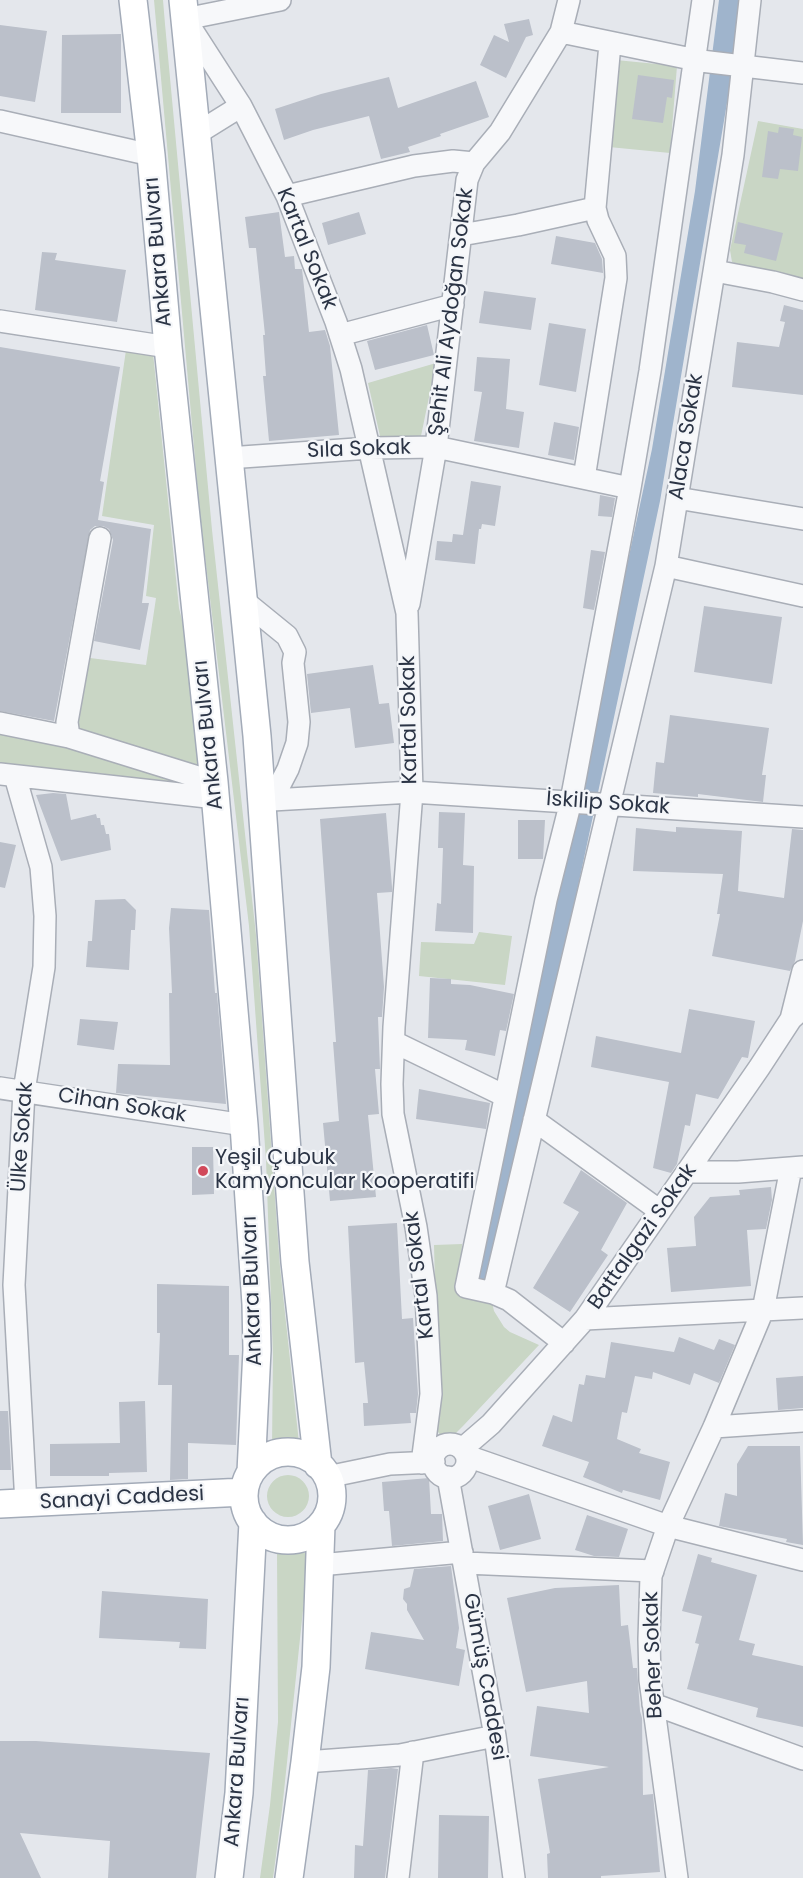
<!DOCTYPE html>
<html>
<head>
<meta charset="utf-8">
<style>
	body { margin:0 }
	canvas { display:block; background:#e4e7ec }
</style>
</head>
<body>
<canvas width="803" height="1878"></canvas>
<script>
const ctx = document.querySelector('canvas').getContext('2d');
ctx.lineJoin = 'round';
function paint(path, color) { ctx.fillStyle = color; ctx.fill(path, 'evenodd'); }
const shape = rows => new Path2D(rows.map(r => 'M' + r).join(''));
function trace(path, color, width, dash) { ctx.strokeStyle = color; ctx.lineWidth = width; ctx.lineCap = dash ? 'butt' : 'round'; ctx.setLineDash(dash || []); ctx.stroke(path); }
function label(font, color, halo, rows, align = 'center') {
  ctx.font = font + ' Poppins,sans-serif'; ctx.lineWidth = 4.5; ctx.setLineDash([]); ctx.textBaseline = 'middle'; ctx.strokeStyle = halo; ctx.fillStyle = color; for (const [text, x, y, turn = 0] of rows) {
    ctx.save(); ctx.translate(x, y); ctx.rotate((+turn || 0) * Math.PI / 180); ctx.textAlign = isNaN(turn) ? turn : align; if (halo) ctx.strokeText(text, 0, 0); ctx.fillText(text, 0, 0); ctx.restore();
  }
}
paint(shape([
	[154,0,163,0,165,24,212,530,256,935,280,1267,299,1443,272,1446,273,1356,266,1160,249,926,200,514],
	[616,60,677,66,670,153,609,147],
	[758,121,803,129,803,281,750,269,732,262,730,250],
	[126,350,153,353,179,608,194,669,199,731,196,786,106,774,0,764,0,726,67,737,82,657,146,665,156,598,146,596,154,525,102,516],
	[436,363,421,436,380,436,368,383],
	[479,932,512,936,505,985,419,976,421,942,474,944],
	[462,1244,460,1290,491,1298,494,1311,504,1327,510,1332,539,1345,463,1426,455,1434,442,1437,438,1432,436,1425,437,1363,434,1245],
	'267 1496a21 21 0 1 1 42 0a21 21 0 1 1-42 0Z',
	[277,1552,309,1553,282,1810,273,1878,260,1878,270,1805,278,1722]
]), '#c9d6c5');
paint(shape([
	[719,0,740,0,729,91,660,501,563,957,490,1291,472,1286,652,449,695,191]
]), '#9fb4cc');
paint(shape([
	[529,19,533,35,526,37,506,78,480,65,494,35,509,42,504,24],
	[0,25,47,31,35,102,0,96],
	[121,34,121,113,61,113,62,35],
	[638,75,674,80,672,98,667,97,663,123,632,119],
	[389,77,398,108,476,81,489,117,440,134,441,136,408,147,410,152,381,159,369,116,313,130,284,140,275,109,321,94],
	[779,127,794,129,793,135,802,137,798,171,780,169,778,179,762,177,768,131,778,133],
	[279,212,285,257,294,256,295,269,302,269,309,332,325,330,330,346,339,435,269,441,263,376,266,376,263,335,265,335,256,248,249,248,245,217],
	[359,212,366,234,328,245,322,223],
	[738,222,783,233,776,261,744,253,746,245,734,243],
	[556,236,595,243,602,259,603,273,551,264],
	[42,252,57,253,55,260,126,270,117,322,35,310],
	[484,291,536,298,531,330,479,323],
	[784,305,803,310,803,395,732,387,737,342,779,347,785,322,780,321],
	[549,323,586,329,576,392,539,385],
	[427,325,434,355,375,370,367,341],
	[0,347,120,367,100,481,104,482,98,520,151,529,142,603,149,603,140,650,94,641,113,540,109,529,103,526,95,526,90,530,54,721,0,711],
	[477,357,510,359,506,409,524,412,519,448,474,441,482,392,474,391],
	[554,422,579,427,574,460,548,455],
	[471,481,501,486,495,526,482,524,481,529,479,529,475,564,435,560,437,541,452,542,453,534,463,535],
	[600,495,615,498,612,517,598,516],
	[591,550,605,552,594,610,583,608],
	[704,606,782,617,772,684,694,672],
	[373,665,379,704,389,703,394,743,355,748,350,708,311,713,307,674],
	[670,715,769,728,762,775,766,775,763,802,698,794,698,797,653,793,656,762,664,763],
	[53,793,66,794,71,820,96,814,97,818,100,818,101,825,104,825,106,834,109,834,111,850,61,861,36,795],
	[439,812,465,813,463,865,474,866,473,933,435,931,437,903,441,904,443,848,438,848],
	[386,813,392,887,392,892,377,893,384,987,382,1017,378,1017,380,1069,375,1069,379,1114,368,1115,376,1197,330,1201,323,1123,339,1121,333,1042,336,1042,320,819],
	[518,820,545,820,543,859,518,859],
	[676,827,742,831,738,891,784,898,792,829,803,830,803,921,795,961,790,971,712,956,720,914,717,914,723,874,633,871,636,828,676,832],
	[0,842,16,845,5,888,0,887],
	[125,899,136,910,135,930,131,930,129,970,86,967,88,941,92,941,95,900],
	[171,908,209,910,215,993,217,993,226,1104,116,1093,118,1064,170,1065,169,993,172,993,169,928],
	[430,978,451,979,451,984,470,985,514,994,506,1031,500,1030,495,1056,465,1050,467,1040,428,1038],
	[689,1009,755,1021,748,1058,742,1057,718,1099,696,1094,690,1126,685,1125,677,1164,671,1173,653,1168,669,1082,591,1067,596,1036,681,1053],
	[80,1019,118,1022,114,1050,77,1045],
	[419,1089,490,1103,486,1129,416,1119],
	[192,1147,213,1147,214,1194,192,1195],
	[581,1170,627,1203,601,1250,608,1255,570,1312,533,1288,579,1212,563,1203],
	[771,1187,772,1200,766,1229,747,1230,751,1286,671,1292,667,1248,696,1246,694,1217,710,1197,740,1195,739,1190],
	[397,1223,402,1319,413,1318,418,1394,416,1413,410,1413,411,1423,364,1426,363,1403,368,1403,364,1362,355,1363,348,1226],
	[157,1284,229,1286,229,1355,239,1355,236,1445,188,1443,188,1479,170,1480,172,1385,158,1385,160,1333,157,1333],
	[679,1337,714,1350,719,1339,735,1345,719,1383,694,1373,690,1385,653,1372,652,1379,635,1376,627,1413,622,1412,617,1439,641,1449,639,1453,670,1462,660,1500,623,1490,622,1493,583,1477,589,1462,542,1446,553,1415,572,1422,579,1384,584,1385,586,1375,605,1378,611,1342,674,1352],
	[803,1376,803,1408,778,1410,776,1378],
	[145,1401,147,1472,109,1473,109,1476,50,1476,50,1444,120,1443,119,1402],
	[0,1411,8,1411,11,1470,0,1470],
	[748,1446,800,1446,803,1545,786,1542,787,1539,719,1526,725,1493,737,1496,737,1464],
	[429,1478,431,1514,442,1514,443,1541,392,1546,389,1511,384,1511,382,1482],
	[529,1494,541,1539,500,1550,488,1506],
	[587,1515,628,1529,619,1557,594,1556,575,1550],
	[698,1554,712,1558,711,1562,757,1575,739,1640,755,1644,752,1655,803,1666,803,1727,756,1717,758,1708,687,1689,699,1644,695,1643,702,1616,682,1611],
	[451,1566,459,1628,456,1648,465,1650,459,1686,365,1669,371,1632,424,1640,407,1610,407,1604,403,1599,404,1589,410,1587,414,1569],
	[619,1585,621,1626,628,1625,633,1668,637,1668,640,1711,642,1718,643,1795,653,1794,660,1872,601,1876,601,1878,548,1878,547,1854,550,1853,538,1779,609,1767,530,1756,537,1706,589,1713,587,1681,526,1692,507,1598,555,1588],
	[102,1591,208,1599,206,1649,179,1648,180,1642,99,1638],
	[0,1741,36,1741,210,1753,196,1878,108,1878,110,1841,20,1833,41,1878,0,1878],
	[391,1768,398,1769,385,1878,354,1878,355,1845,363,1846,368,1770],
	[439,1815,489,1816,488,1878,438,1878]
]), '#bbc0ca');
const minor = shape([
	[280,0,185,19,241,106,287,196,336,322,351,369,407,613,412,792,394,1027,392,1084,393,1114,416,1227,426,1296,431,1394,422,1463],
	[561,32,701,61,803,73],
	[0,121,151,155],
	[196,134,241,106],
	[287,196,414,166,453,161,474,163],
	[461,235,518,225,595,208],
	[715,271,773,282,803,290],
	[0,321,168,347],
	[340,335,453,305],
	[228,458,370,448,436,447,630,488],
	[584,478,616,278,615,256,598,220,595,208,610,44],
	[677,498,803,519],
	[666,566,803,596],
	[244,601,287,636,295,652,293,663,299,722,297,743,288,769,272,800],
	[409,604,436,447,467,180,474,163,500,132,561,32,569,0],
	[0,723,69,737,214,782],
	[69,737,67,722,100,538],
	[0,774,216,798],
	[15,776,41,867,45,916,44,967,24,1091,14,1285,26,1504],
	[272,800,412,792,803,817],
	[791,1019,803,971],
	[394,1042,505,1096],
	[0,1088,244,1125],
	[534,1120,660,1211],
	[687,1172,738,1172,803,1167],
	[493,1293,666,566,733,155,750,0],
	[585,1319,803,1308],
	[564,1343,509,1300,493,1293,466,1287,546,900,571,801,630,488,650,371,703,0],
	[714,1427,803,1421],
	'433 1461a17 17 0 1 1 34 0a17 17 0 1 1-34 0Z',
	[462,1449,491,1424,585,1319,759,1068,791,1019,803,1008],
	[467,1456,668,1526,803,1560],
	[327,1477,390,1464,434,1462],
	[448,1477,495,1736,514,1878],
	[465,1563,653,1571],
	[319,1565,462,1552],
	[653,1704,803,1759],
	[305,1762,400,1755,495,1736],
	[398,1878,413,1752],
	[677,1878,650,1680,649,1639,651,1576,668,1526,714,1427,763,1310,791,1168]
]);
const major = shape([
	[133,0,151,155,168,347,214,782,244,1125,256,1304,257,1350,251,1472],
	[183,0,257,736,295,1262,318,1465],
	'244 1496a44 44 0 1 1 88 0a44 44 0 1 1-88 0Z',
	[0,1504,244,1492],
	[229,1878,239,1793,253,1522],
	[289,1878,305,1762,316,1667,321,1525]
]);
trace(minor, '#a9aeb7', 24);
trace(major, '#a3abb8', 30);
trace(minor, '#f7f8fa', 21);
trace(major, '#fff', 27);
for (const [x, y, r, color] of [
	[203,1171,6,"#d1495b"]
]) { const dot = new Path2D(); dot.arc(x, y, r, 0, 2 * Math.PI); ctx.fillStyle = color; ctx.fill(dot); trace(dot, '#f4f6f9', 2); }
label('21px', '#2b3445', '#f4f6f9', [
	["Kartal Sokak",306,249,68],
	["Ankara Bulvarı",159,252,-95],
	["Şehit Ali Aydoğan Sokak",452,312,-83],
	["Alaca Sokak",687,437,-81],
	["Sıla Sokak",359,450,-2],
	["Kartal Sokak",410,720,-91],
	["Ankara Bulvarı",209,735,-96],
	["İskilip Sokak",608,804,4],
	["Cihan Sokak",122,1106,9],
	["Ülke Sokak",23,1137,-86],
	["Battalgazi Sokak",643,1237,-55],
	["Kartal Sokak",420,1275,-97],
	["Ankara Bulvarı",253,1291,-92],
	["Sanayi Caddesi",122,1499,-3],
	["Beher Sokak",654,1655,-92],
	["Gümüş Caddesi",484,1677,80],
	["Ankara Bulvarı",238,1772,-86]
]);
label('21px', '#2b3445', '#f4f6f9', [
	["Yeşil Çubuk",215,1159],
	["Kamyoncular Kooperatifi",215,1183]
], 'left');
</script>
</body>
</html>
